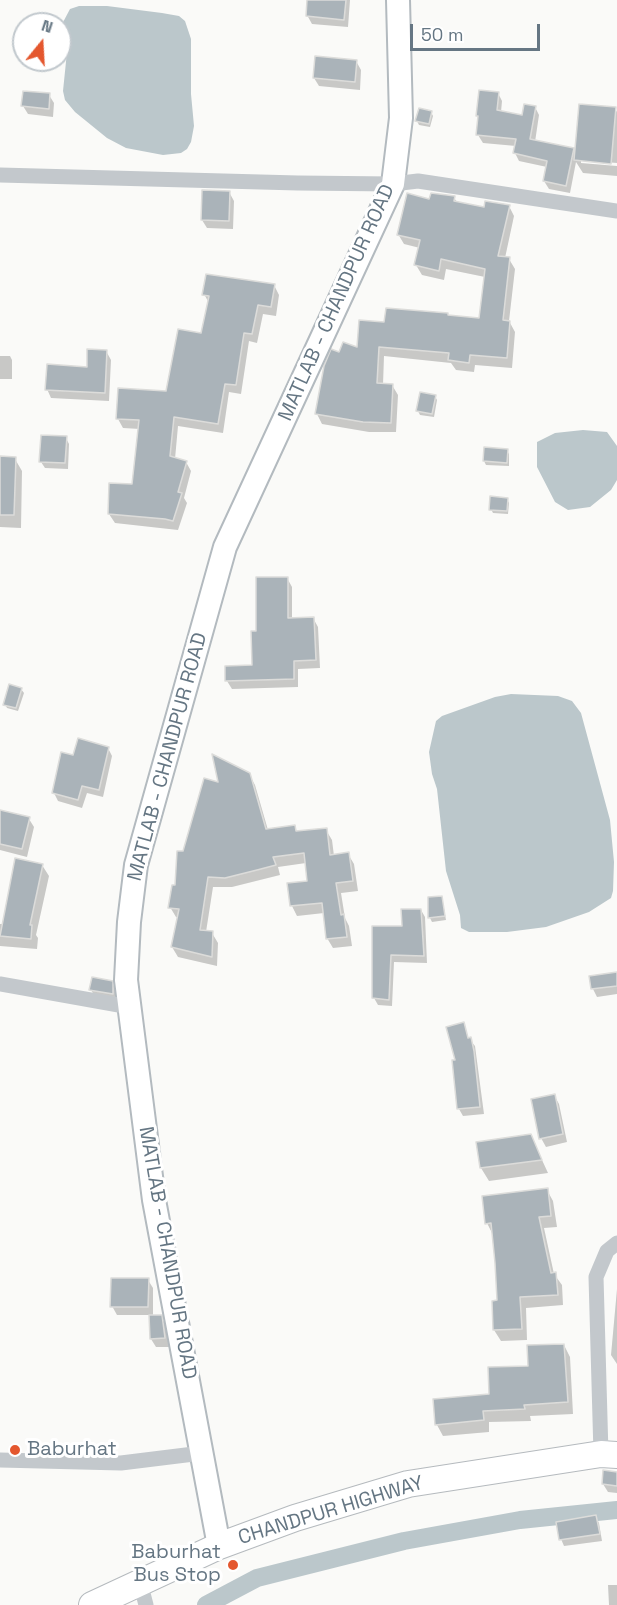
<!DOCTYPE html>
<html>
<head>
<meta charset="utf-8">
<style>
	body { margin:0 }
	#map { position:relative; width:617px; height:1605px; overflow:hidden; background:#fafaf8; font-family:"Space Grotesk",sans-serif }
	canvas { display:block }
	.north { position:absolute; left:12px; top:12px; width:60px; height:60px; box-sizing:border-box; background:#fff; border:2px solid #c1c8cd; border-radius:50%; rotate:18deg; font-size:16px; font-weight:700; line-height:24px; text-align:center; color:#657683 }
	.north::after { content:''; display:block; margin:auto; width:21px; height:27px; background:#e4572e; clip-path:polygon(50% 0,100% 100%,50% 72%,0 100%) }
	.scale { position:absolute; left:410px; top:24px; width:130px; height:27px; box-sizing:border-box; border:3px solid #657683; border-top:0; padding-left:8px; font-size:18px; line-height:21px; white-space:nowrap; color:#657683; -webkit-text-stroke:4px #fff; paint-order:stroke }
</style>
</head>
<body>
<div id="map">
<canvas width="617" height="1605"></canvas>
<div class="north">N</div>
<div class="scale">50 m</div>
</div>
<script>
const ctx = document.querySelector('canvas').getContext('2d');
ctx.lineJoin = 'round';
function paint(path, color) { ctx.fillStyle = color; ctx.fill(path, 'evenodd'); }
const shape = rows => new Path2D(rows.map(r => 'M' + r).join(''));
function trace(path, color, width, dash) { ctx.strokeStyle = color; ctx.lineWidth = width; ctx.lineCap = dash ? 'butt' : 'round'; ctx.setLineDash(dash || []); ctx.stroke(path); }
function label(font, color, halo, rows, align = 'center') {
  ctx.font = font + ' "Space Grotesk",sans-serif'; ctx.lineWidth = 6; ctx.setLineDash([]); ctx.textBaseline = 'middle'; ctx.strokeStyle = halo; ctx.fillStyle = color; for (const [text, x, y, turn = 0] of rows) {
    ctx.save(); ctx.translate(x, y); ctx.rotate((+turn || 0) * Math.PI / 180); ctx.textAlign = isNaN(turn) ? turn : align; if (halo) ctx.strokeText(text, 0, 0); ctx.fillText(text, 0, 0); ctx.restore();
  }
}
paint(shape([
	[79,6,107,6,162,13,179,16,185,21,191,39,191,94,194,126,191,142,187,149,181,153,163,155,126,148,107,138,75,112,65,100,63,91,67,52,60,34,60,28,70,9],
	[583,430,607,432,617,446,617,480,611,490,590,507,568,510,555,502,537,467,537,442,555,433],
	[511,694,558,696,572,701,581,713,610,820,614,862,613,891,611,898,589,912,546,927,507,932,469,932,461,928,460,915,446,871,437,789,432,774,429,752,436,721,442,716,495,697]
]), '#bbc7cb');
paint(shape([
	[309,0,350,0,348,27,312,24,307,15],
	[50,15,55,24,28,24,27,17],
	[356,61,361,70,360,90,319,86,314,78],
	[498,93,502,101,501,112,523,117,535,107,539,115,535,142,573,150,576,155,615,109,617,112,617,163,581,160,581,163,617,166,617,176,583,173,576,162,570,193,549,189,544,181,547,167,519,161,515,153,516,146,483,143,478,135,479,119,478,116],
	[49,95,54,103,53,117,28,114,23,106],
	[431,112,433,116,430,127,419,125,417,121],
	[229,192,234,201,233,229,207,228,202,220],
	[454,198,458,203,485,209,509,206,514,216,505,258,509,259,515,269,509,321,515,332,512,368,475,365,474,372,456,370,451,363,384,356,383,385,392,385,398,395,396,432,369,432,322,424,317,414,340,354,359,349,386,324,449,317,480,320,485,277,446,269,444,280,422,275,416,265,420,248,404,244,398,234,430,200],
	[274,285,279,295,276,316,263,314,257,343,249,341,241,394,229,392,223,433,178,426,175,459,186,462,191,471,184,498,187,503,178,530,115,523,109,514,134,485,140,429,123,428,118,419,167,392,202,335,209,303,204,294],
	[106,351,111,360,109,401,51,398,47,389,88,368],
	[0,356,10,356,12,360,12,379,0,379],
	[435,396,437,400,434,417,420,415,418,411],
	[66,438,69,444,68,469,45,468,41,462],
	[507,450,509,454,509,466,486,465,484,461],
	[0,458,15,459,22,471,21,528,0,527],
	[507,499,509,503,508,514,493,513,491,509],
	[287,578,292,587,292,619,313,618,318,627,320,668,298,669,298,687,232,689,227,681,227,667,253,667,257,633],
	[21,689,24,693,18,711,7,708,5,704],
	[108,748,112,756,103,797,87,793,82,808,58,801,54,793,74,756],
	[249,774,255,785,268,830,294,826,298,833,326,830,332,840,334,856,348,854,354,864,358,891,341,893,345,918,349,926,352,946,333,948,327,938,324,913,297,916,292,906,289,884,308,882,306,863,278,867,280,875,232,887,213,887,206,932,212,933,218,943,217,966,178,957,172,947,178,918,176,917,170,907,184,852,220,784],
	[0,819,29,819,34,827,27,857,0,850],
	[42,865,49,876,36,935,38,938,37,949,0,946,0,924,2,924],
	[442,897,446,920,432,922,430,918,430,899],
	[421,910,425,917,427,963,394,962,392,1006,378,1005,374,998,374,927,404,927],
	[617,973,617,994,597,997,593,989],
	[112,983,117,991,117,1002,96,998,91,990],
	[463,1024,469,1039,475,1046,484,1114,463,1116,459,1109,454,1061,457,1061],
	[554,1095,559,1104,567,1142,546,1147,541,1138],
	[531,1136,548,1173,489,1181,481,1168,478,1143],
	[547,1190,553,1201,557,1227,544,1228,554,1274,562,1285,563,1305,526,1308,527,1340,501,1341,494,1330,494,1302,499,1302,493,1235,487,1223],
	[148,1280,153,1288,153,1317,161,1317,166,1325,169,1347,156,1347,151,1339,151,1315,117,1315,112,1306],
	[617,1289,617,1364,611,1355],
	[564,1345,570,1357,573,1414,530,1416,531,1421,489,1422,489,1432,443,1436,437,1425,491,1396],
	[617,1473,617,1493,608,1492,603,1484],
	[596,1517,599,1523,602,1541,564,1546,561,1539],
	[608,1585,617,1585,617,1605,609,1605]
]), '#0003');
trace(shape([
	[206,1605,257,1578,404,1541,520,1520,617,1510]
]), '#bbc7cb', 18);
const building = shape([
	[307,0,346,0,344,20,306,16,307,0],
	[315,56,357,60,355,82,313,78,315,56],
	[479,90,499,92,497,110,522,115,524,104,536,106,530,139,574,148,566,186,543,181,547,161,513,153,516,139,476,135,478,116,476,116,479,90],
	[23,91,50,93,49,109,21,106,23,91],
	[579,104,616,107,611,164,574,160,579,104],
	[419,108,432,111,429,124,415,121,419,108],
	[202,190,230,191,229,221,201,220,202,190],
	[407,193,429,199,431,193,455,196,454,201,484,207,485,201,510,205,498,256,510,257,503,320,510,321,507,358,470,355,469,363,448,360,449,353,379,347,377,383,393,384,391,423,363,422,315,414,324,366,331,349,339,352,343,342,357,347,359,320,384,322,386,308,448,313,448,315,479,318,485,269,441,259,439,271,414,265,420,240,397,235,407,193],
	[206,274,275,284,271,307,258,305,252,334,244,333,236,385,225,384,218,424,174,417,170,456,187,461,178,492,182,493,173,521,165,519,108,514,109,483,132,484,139,420,116,419,118,388,166,391,178,329,201,333,209,296,202,295,206,274],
	[87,349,107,350,105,393,45,390,47,364,87,367,87,349],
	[420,392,436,395,432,414,416,411,420,392],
	[41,435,67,436,65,463,39,462,41,435],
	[484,447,508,449,507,463,483,461,484,447],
	[0,456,16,457,14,515,0,515,0,456],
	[490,496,508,498,507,511,489,510,490,496],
	[256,577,288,577,288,618,314,617,316,660,294,661,294,679,225,681,225,666,252,665,251,631,256,631,256,577],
	[9,684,22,688,16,708,3,705,9,684],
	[78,738,109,747,99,790,82,786,78,800,52,793,61,752,73,755,78,738],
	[212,754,250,773,266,829,295,825,296,831,327,828,330,855,349,852,353,881,336,883,341,915,344,914,347,937,326,939,322,903,290,906,287,883,307,881,304,853,273,857,276,865,257,870,225,878,208,877,200,930,213,931,212,957,171,947,179,909,168,908,172,885,175,885,177,851,183,851,204,778,218,782,212,754],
	[0,810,30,817,22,849,0,844,0,810],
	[15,858,43,864,30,925,32,925,31,939,0,936,15,858],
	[442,896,445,916,428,918,428,897,442,896],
	[401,909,421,909,424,956,391,955,389,1000,372,998,372,926,402,926,401,909],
	[617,972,617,986,591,989,589,976,617,972],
	[92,977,113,981,113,994,89,990,92,977],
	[464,1022,468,1038,471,1037,474,1051,480,1107,457,1109,452,1060,455,1060,446,1027,464,1022],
	[555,1094,563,1134,539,1139,531,1099,555,1094],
	[531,1134,542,1160,480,1168,476,1142,531,1134],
	[548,1188,551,1216,539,1217,551,1273,556,1272,558,1295,520,1297,522,1329,493,1330,492,1301,497,1300,495,1263,491,1223,485,1224,482,1196,548,1188],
	[111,1278,149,1278,148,1307,110,1307,111,1278],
	[149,1315,162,1315,165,1338,150,1339,149,1315],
	[564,1344,568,1402,524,1405,525,1409,483,1411,484,1420,435,1425,433,1399,489,1394,488,1367,528,1366,527,1345,564,1344],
	[603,1470,617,1472,617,1486,602,1484,603,1470],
	[596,1515,600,1534,559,1540,556,1522,596,1515]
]);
paint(building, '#aab3b9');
trace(building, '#dcdcda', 1.5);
const secondary = shape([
	[219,1546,154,1200,126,980,129,922,136,865,225,547,393,184,401,118,398,0]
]);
const primary = shape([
	[92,1605,219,1546,295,1518,408,1484,601,1454,617,1455]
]);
trace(secondary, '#b3babf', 26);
trace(primary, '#b5babe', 28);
trace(shape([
	[0,175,298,183,393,184,418,181,617,211],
	[0,984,130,1007],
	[601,1454,596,1277,607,1251,617,1243],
	[0,1460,121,1463,202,1453],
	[140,1582,146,1605]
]), '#c3c8cc', 15);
trace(secondary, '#fff', 22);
trace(primary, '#fff', 26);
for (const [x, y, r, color] of [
	[15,1450,6,"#e4572e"],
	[233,1565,6,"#e4572e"]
]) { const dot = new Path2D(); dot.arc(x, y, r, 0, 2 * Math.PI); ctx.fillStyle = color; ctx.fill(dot); trace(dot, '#fff', 2); }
label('20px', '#657683', '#fff', [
	["MATLAB - CHANDPUR ROAD",337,303,-66],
	["MATLAB - CHANDPUR ROAD",168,757,-75],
	["MATLAB - CHANDPUR ROAD",167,1253,80],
	["CHANDPUR HIGHWAY",331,1511,-17]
]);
label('20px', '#657683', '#fff', [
	["Baburhat",27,1450],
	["Baburhat",221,1553,"right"],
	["Bus Stop",221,1576,"right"]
], 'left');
</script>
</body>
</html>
